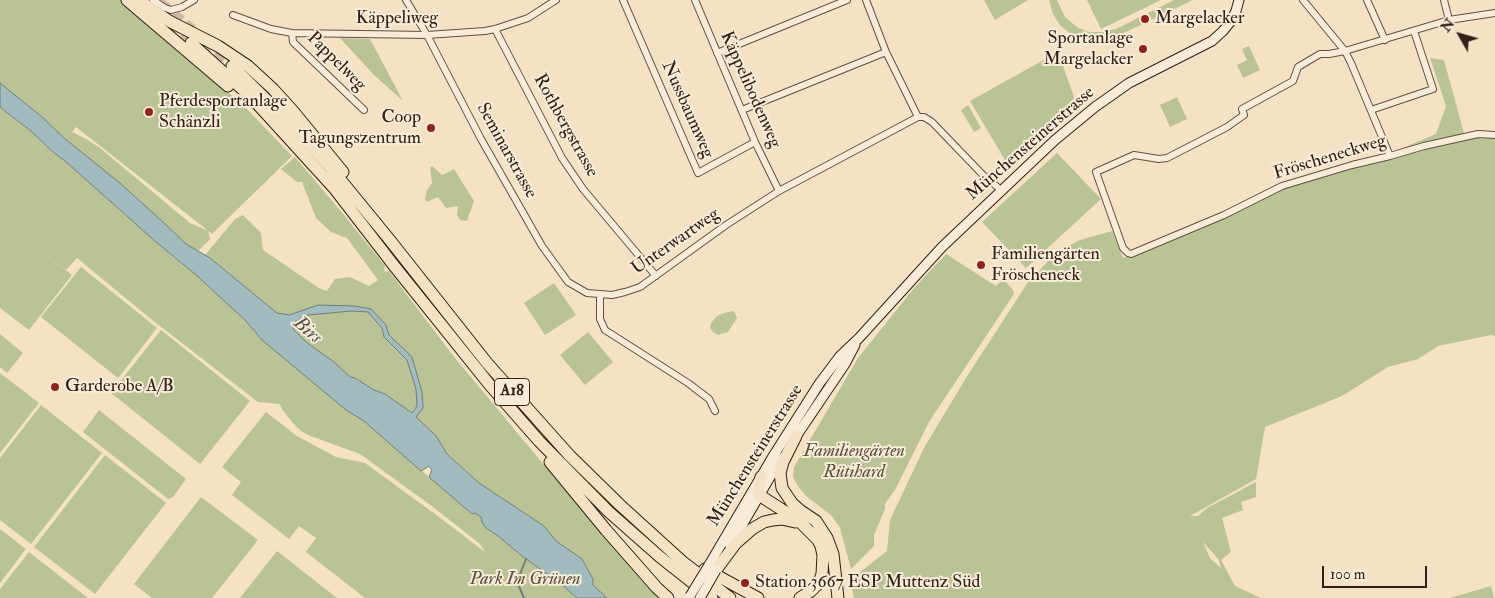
<!DOCTYPE html>
<html>
<head>
<meta charset="utf-8">
<style>
	body { margin:0 }
	#map { position:relative; width:1495px; height:598px; overflow:hidden; background:#f5e1c4; font-family:"IM FELL Double Pica",serif }
	canvas { display:block }
	.north { position:absolute; left:1435px; top:10px; width:50px; height:50px; -webkit-text-stroke:4px #f8ecd9; paint-order:stroke; rotate:308deg; font-size:14px; font-weight:700; line-height:20px; text-align:center; color:#302015 }
	.north::after { content:''; display:block; margin:auto; width:18px; height:22px; background:#302015; clip-path:polygon(50% 0,100% 100%,50% 72%,0 100%) }
	.scale { position:absolute; left:1322px; top:566px; width:105px; height:22px; box-sizing:border-box; border:2px solid #302015; border-top:0; padding-left:6px; font-size:15px; line-height:18px; white-space:nowrap; color:#302015; -webkit-text-stroke:4px #f8ecd9; paint-order:stroke }
</style>
</head>
<body>
<div id="map">
<canvas width="1495" height="598"></canvas>
<div class="north">N</div>
<div class="scale">100 m</div>
</div>
<script>
const ctx = document.querySelector('canvas').getContext('2d');
ctx.lineJoin = 'round';
function paint(path, color) { ctx.fillStyle = color; ctx.fill(path, 'evenodd'); }
const shape = rows => new Path2D(rows.map(r => 'M' + r).join(''));
function trace(path, color, width, dash) { ctx.strokeStyle = color; ctx.lineWidth = width; ctx.lineCap = dash ? 'butt' : 'round'; ctx.setLineDash(dash || []); ctx.stroke(path); }
function label(font, color, halo, rows, align = 'center') {
  ctx.font = font + ' "IM FELL Double Pica",serif'; ctx.lineWidth = 4; ctx.setLineDash([]); ctx.textBaseline = 'middle'; ctx.strokeStyle = halo; ctx.fillStyle = color; for (const [text, x, y, turn = 0] of rows) {
    ctx.save(); ctx.translate(x, y); ctx.rotate((+turn || 0) * Math.PI / 180); ctx.textAlign = isNaN(turn) ? turn : align; if (halo) ctx.strokeText(text, 0, 0); ctx.fillText(text, 0, 0); ctx.restore();
  }
}
paint(shape([
	[0,0,123,0,245,107,292,156,212,234,208,231,210,239,198,251,186,244,164,223,64,138,41,116,0,83],
	[76,127,206,229,206,230,190,223,100,148,88,140,72,132],
	[984,0,1028,0,995,20],
	[1049,0,1057,0,1065,17,1078,28,1090,32,1102,32,1116,29,1174,0,1193,0,1113,38,1101,41,1090,41,1078,37,1068,32,1059,24,1053,14],
	[1087,0,1161,0,1101,29],
	[340,38,370,39,403,101,374,75],
	[1249,46,1260,70,1243,78,1237,65,1247,60,1242,49],
	[1058,52,1074,97,1073,100,1017,155,1011,160,1005,160,970,101],
	[1430,58,1444,60,1465,137,1495,135,1495,336,1491,335,1438,346,1418,359,1388,367,1342,396,1265,427,1256,479,1190,516,1198,516,1207,508,1256,482,1256,497,1241,502,1243,510,1222,518,1231,552,1221,560,1235,586,1261,598,854,598,850,580,887,551,890,520,925,446,966,378,1028,282,1056,253,1080,240,1112,231,1123,258,1227,216,1284,188,1366,163,1436,134,1446,106],
	[1203,542,1219,560,1221,568,1210,558],
	[1177,97,1187,119,1170,127,1160,105],
	[968,105,981,128,974,132,961,110],
	[0,107,17,121,31,131,53,152,65,161,156,242,195,274,246,321,262,340,346,410,364,421,472,514,475,513,481,517,486,528,497,535,522,556,561,584,577,598,365,598,306,552,316,538,299,526,289,539,232,495,241,482,222,467,266,412,297,436,336,457,365,463,435,514,485,552,480,544,433,507,360,454,308,435,301,431,292,422,282,409,280,404,258,402,151,319,77,258,66,270,28,241,72,275,29,330,0,308],
	[1057,153,1101,199,1026,268,982,222],
	[295,157,344,215,385,266,384,270,385,272,389,271,451,353,554,477,654,592,657,598,607,598,593,585,593,579,582,559,556,541,544,526,479,483,447,454,436,436,385,394,374,390,355,378,350,377,334,362,306,342,277,313,210,258,205,255,235,219,243,215,261,233,263,250,319,288,327,291,335,279,350,277,369,286,378,280,347,238,331,232,316,218,302,182,297,182,281,169],
	[432,166,442,175,454,169,474,201,467,221,460,220,457,215,458,206,446,208,438,197,427,202,425,199,427,190,432,183,430,168],
	[946,254,996,286,1002,280,1004,280,1013,290,1014,294,929,422,896,488,885,504,885,509,874,535,874,546,851,569,840,528,832,516,806,496,798,486,793,477,794,467,858,358,915,287],
	[81,267,157,328,118,378,41,317],
	[554,283,576,315,545,335,524,303],
	[734,311,737,318,728,332,718,335,713,332,710,328,711,323,717,316,724,313],
	[161,330,250,401,200,464,111,393],
	[588,332,613,362,585,385,560,355],
	[0,334,23,353,7,373,0,367],
	[0,373,39,403,0,453],
	[41,405,102,453,31,544,0,520,0,458],
	[99,410,186,479,173,497,168,499,83,432],
	[105,455,166,503,95,594,34,547],
	[201,497,258,540,212,598,152,598,134,584],
	[0,529,26,549,0,583],
	[277,551,337,598,240,598],
	[29,552,88,598,0,598,0,589],
	[1491,586,1494,598,1450,598]
]), '#bac396');
const water = shape([
	[0,83,41,116,64,138,121,184,164,223,186,244,210,258,277,313,289,315,318,305,355,306,371,309,386,325,389,335,412,357,422,392,423,408,416,417,436,436,447,454,479,483,544,526,556,541,582,559,593,579,593,585,607,598,577,598,561,584,522,556,497,535,486,528,482,522,481,517,475,513,472,514,429,477,432,470,429,466,421,471,364,421,346,410,262,340,246,321,195,274,156,242,65,161,53,152,31,131,6,112,0,107,0,83],
	[352,311,368,312,382,328,384,337,407,360,416,389,417,406,412,413,385,394,374,390,355,378,350,377,334,362,306,342,293,329,295,322,308,315,352,311]
]);
paint(water, '#a1bbbf');
trace(water, '#747d7b', 1);
trace(shape([
	[524,598,517,582,526,559]
]), '#747d7b', 2);
trace(shape([
	[160,3,192,30],
	[169,24,191,43],
	[204,41,232,66]
]), '#cebaa1', 11, [11, 5.5]);
const street = shape([
	[153,0,165,8,171,10,182,7,194,0],
	[406,0,427,35,481,139,542,246,568,282,587,293,612,295,625,292,640,287,726,225,779,191,918,117],
	[623,0,698,173,755,142],
	[695,0,755,142,779,191],
	[866,0,886,52,918,117,924,117,932,122,983,175,1001,190],
	[1303,0,1345,51,1351,63,1390,156],
	[1367,0,1385,40],
	[1444,0,1449,20],
	[1495,13,1449,20,1345,51,1329,54,1320,54,1298,67,1293,81,1242,109,1244,115,1227,127,1202,140,1167,158,1159,159,1134,155,1096,172,1123,248,1128,253,1131,254,1224,215,1282,186,1352,165,1390,156,1424,146,1478,134,1495,135],
	[233,15,271,29,292,33,427,35,485,31,495,29,528,18,556,0],
	[495,29,562,158,583,189,656,276],
	[292,33,293,42,364,110],
	[717,53,847,0],
	[742,110,886,52],
	[1371,110,1433,89,1414,31],
	[600,295,600,319,605,330,688,383,709,399,715,411]
]);
const secondary = shape([
	[793,441,845,364,855,345],
	[730,546,781,458],
	[709,565,772,458,819,384,840,356,859,338,942,247,1055,140,1095,107,1129,83,1212,41,1223,31,1231,21,1236,11,1239,0]
]);
const highway = shape([
	[127,0,228,86],
	[139,0,169,21,218,46,248,66,273,89,293,111,343,172],
	[191,43,252,98,334,188,395,267,489,384,539,441,609,512,660,557,712,598],
	[232,66,286,119,330,167,389,239,487,363,570,456,620,505,684,563,730,598],
	[796,436,783,462,780,473,782,488,792,503,801,511,816,521,827,538,833,554,838,598],
	[550,462,606,530,657,588,668,598],
	[761,477,758,490,759,495,798,520,818,540,821,546,823,555,822,574,819,583,811,591,800,598],
	[705,569,758,598],
	[716,570,736,543,752,529,764,522,773,520,782,519,795,522]
]);
trace(street, '#615041', 8);
trace(secondary, '#302015', 11);
trace(highway, '#302015', 13);
trace(street, '#f8ecd9', 6);
trace(secondary, '#f8ecd9', 9);
trace(highway, '#f5e1c4', 11);
const secondaryBridge = shape([
	[690,596,709,565],
	[700,598,716,570]
]);
trace(secondaryBridge, '#302015', 11, []);
trace(secondaryBridge, '#f8ecd9', 9);
for (const [x, y, r, color] of [
	[1145,19,5,"#8f2418"],
	[1143,49,5,"#8f2418"],
	[149,112,5,"#8f2418"],
	[431,128,5,"#8f2418"],
	[981,265,5,"#8f2418"],
	[55,387,5,"#8f2418"],
	[745,583,5,"#8f2418"]
]) { const dot = new Path2D(); dot.arc(x, y, r, 0, 2 * Math.PI); ctx.fillStyle = color; ctx.fill(dot); trace(dot, '#f8ecd9', 2); }
for (const [x, y, w] of [
	[512,392,35]
]) { const box = new Path2D(); box.roundRect(x - w / 2, y - 13.5, w, 27, 4); ctx.fillStyle = '#f8ecd9'; ctx.fill(box); trace(box, '#302015', 1); }
label('bold 16px', '#302015', null, [
	["A18",512,392]
]);
label('18px', '#302015', '#f8ecd9', [
	["Käppeliweg",397,19],
	["Pappelweg",336,62,45],
	["Käppelibodenweg",750,90,66],
	["Nussbaumweg",687,110,66],
	["Rothbergstrasse",565,126,61],
	["Münchensteinerstrasse",1031,144,-41],
	["Seminarstrasse",506,151,61],
	["Fröscheneckweg",1330,158,-17],
	["Unterwartweg",676,242,-35],
	["Münchensteinerstrasse",756,456,-58]
]);
label('18px', '#302015', '#f8ecd9', [
	["Margelacker",1155,19],
	["Sportanlage",1133,39,"right"],
	["Margelacker",1133,60,"right"],
	["Pferdesportanlage",159,102],
	["Schänzli",159,123],
	["Coop",421,118,"right"],
	["Tagungszentrum",421,139,"right"],
	["Familiengärten",991,255],
	["Fröscheneck",991,276],
	["Garderobe A/B",65,387],
	["Station 3667 ESP Muttenz Süd",755,583]
], 'left');
label('italic 18px', '#59513c', '#f8ecd9', [
	["Familiengärten",854,452],
	["Rütihard",854,473],
	["Park Im Grünen",525,580]
]);
label('italic 19px', '#524e48', '#f8ecd9', [
	["Birs",307,331,41]
]);
</script>
</body>
</html>
